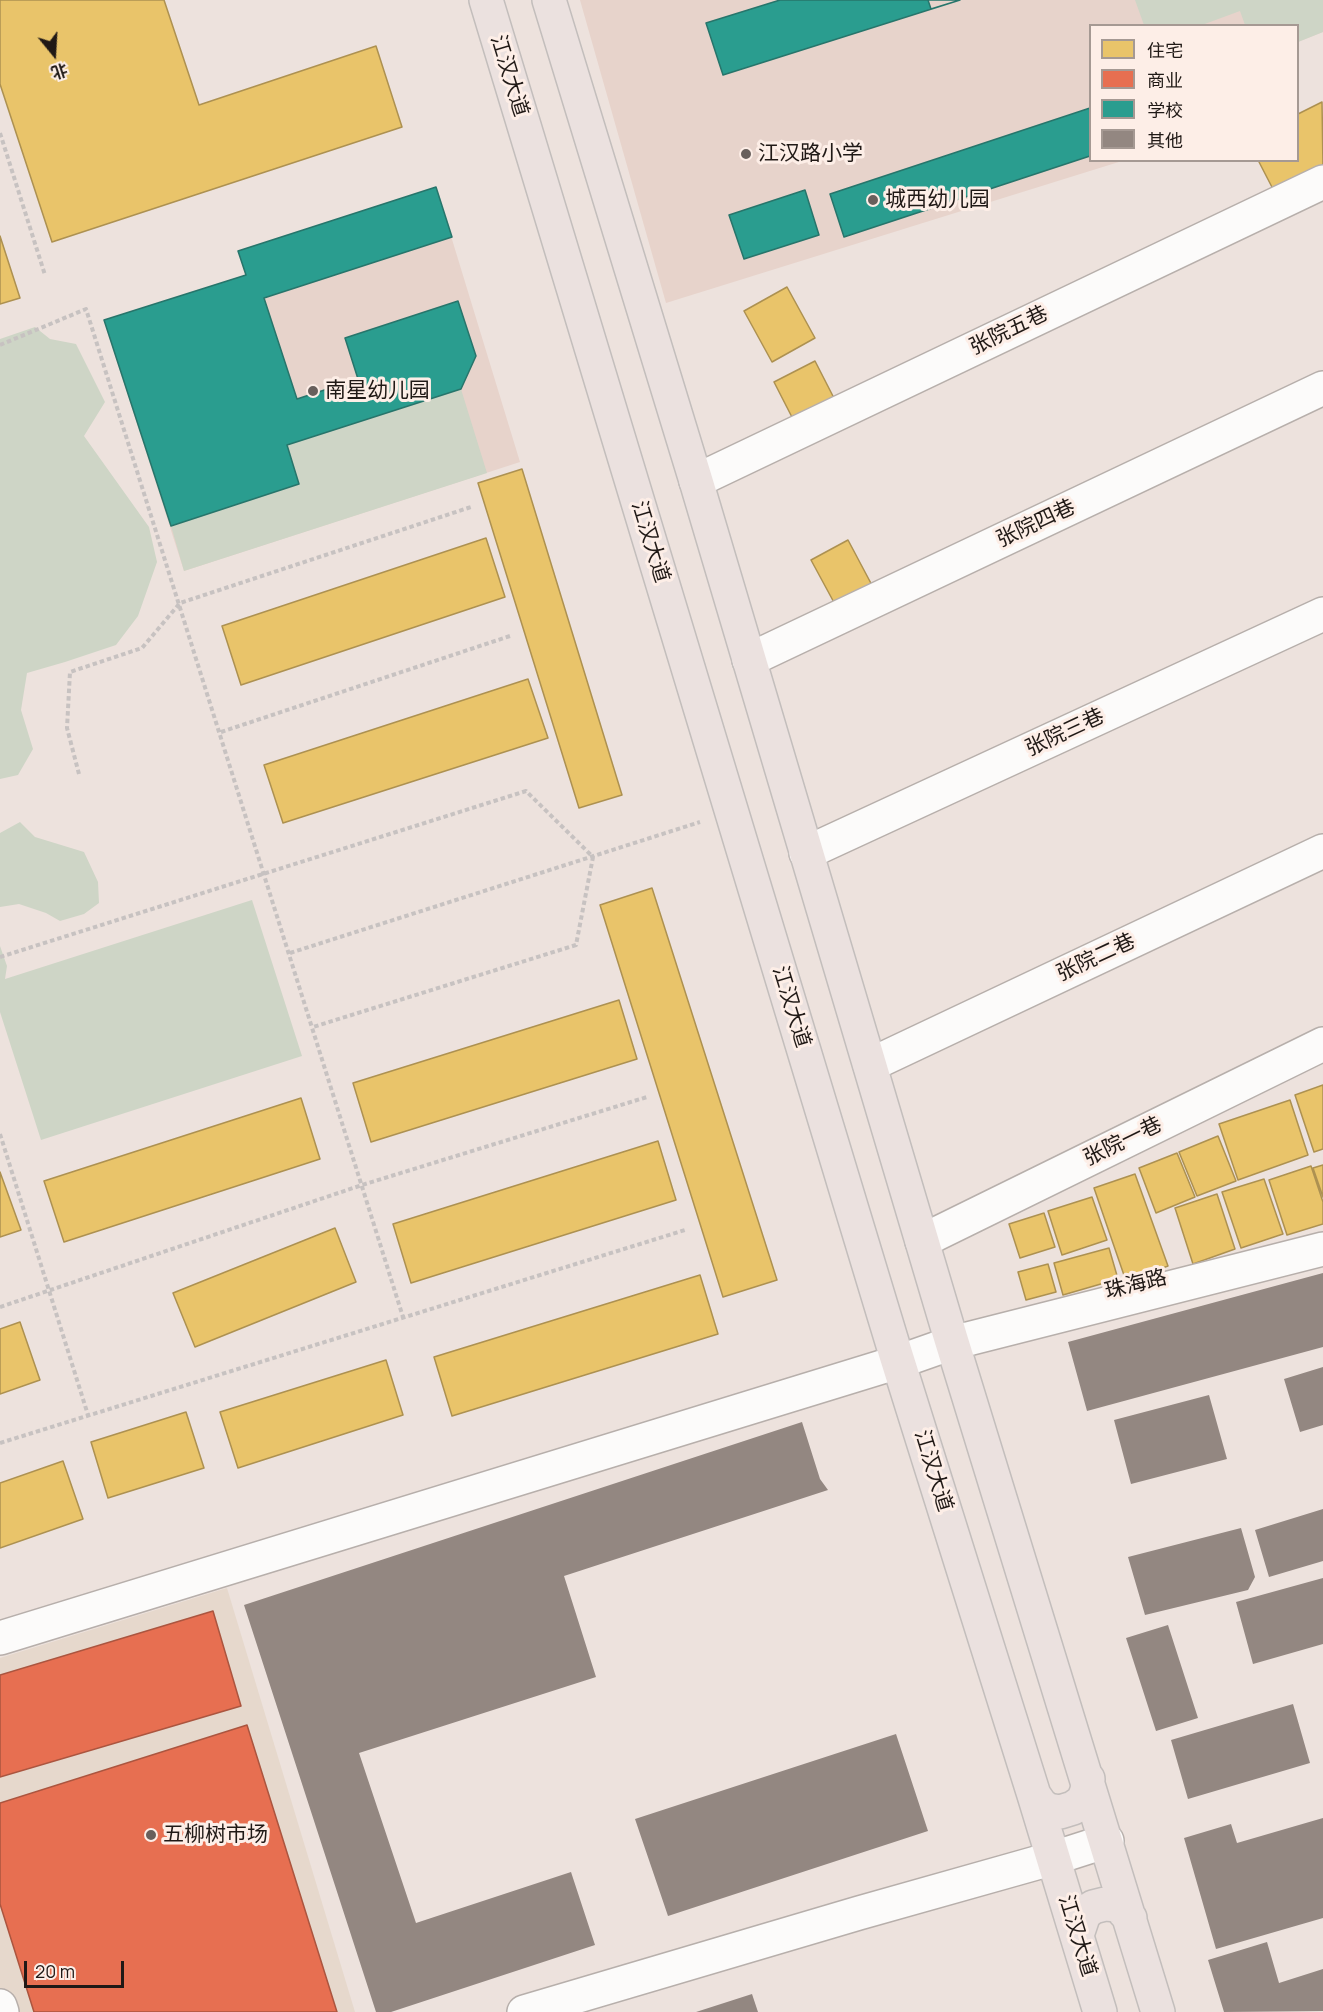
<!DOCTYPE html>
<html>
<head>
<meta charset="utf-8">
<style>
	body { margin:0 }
	#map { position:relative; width:1323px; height:2012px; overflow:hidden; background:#ede2dd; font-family:Manrope,"Noto Sans SC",sans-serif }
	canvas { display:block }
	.legend { position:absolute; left:1089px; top:24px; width:210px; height:138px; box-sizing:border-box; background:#fdeee7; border:2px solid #a59993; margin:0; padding:8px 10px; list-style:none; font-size:18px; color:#201916 }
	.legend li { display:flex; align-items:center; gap:12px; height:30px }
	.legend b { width:30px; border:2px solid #a59993 }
	.north { position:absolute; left:24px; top:24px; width:60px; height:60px; -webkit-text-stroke:4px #fdeee7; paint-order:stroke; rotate:162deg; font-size:16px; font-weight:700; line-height:24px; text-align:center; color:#201916 }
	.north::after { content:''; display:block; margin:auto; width:21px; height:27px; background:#201916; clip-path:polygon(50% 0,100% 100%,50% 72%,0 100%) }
	.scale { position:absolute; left:24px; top:1961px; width:100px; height:27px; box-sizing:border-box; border:3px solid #201916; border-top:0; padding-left:8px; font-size:18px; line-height:21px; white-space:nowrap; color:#201916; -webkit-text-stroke:4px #fdeee7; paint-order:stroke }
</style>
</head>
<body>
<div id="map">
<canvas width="1323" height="2012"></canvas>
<ul class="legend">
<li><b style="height:16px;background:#e9c46a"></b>住宅</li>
<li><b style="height:16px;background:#e76f51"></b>商业</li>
<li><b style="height:16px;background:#2a9d8f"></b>学校</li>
<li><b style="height:16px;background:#938781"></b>其他</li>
</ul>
<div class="north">北</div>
<div class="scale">20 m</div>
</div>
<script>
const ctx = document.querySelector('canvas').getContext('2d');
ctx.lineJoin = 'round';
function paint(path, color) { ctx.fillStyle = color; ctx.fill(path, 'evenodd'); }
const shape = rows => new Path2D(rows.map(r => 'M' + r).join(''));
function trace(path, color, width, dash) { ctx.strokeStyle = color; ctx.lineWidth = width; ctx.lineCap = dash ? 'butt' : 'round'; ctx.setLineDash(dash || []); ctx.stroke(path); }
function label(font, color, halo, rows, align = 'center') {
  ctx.font = font + ' Manrope,"Noto Sans SC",sans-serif'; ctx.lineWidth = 6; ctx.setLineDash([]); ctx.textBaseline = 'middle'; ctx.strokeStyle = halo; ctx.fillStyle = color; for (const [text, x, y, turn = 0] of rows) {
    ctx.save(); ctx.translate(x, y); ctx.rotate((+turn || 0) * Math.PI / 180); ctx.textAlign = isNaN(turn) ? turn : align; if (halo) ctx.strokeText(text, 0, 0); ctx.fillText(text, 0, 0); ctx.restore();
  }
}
paint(shape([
	[227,1588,355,2012,0,2012,0,1658]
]), '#e6d8cc');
paint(shape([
	[580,0,1323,0,1323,32,1298,42,1298,26,1090,26,1090,160,1122,161,666,303],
	[436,187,520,462,184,571,104,321,245,275,238,251]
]), '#e7d3cb');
paint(shape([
	[1135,0,1323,0,1323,32,1298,42,1298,26,1245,25,1240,11,1202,25,1144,25],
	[35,327,50,339,76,344,105,402,84,436,149,527,157,562,138,616,116,645,65,662,27,673,21,710,33,749,18,775,0,779,0,339],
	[461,389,487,473,184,571,171,526,299,484,287,445],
	[20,822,35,837,84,852,98,882,99,903,84,914,60,921,46,913,19,904,0,907,0,833],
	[252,900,302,1056,41,1140,0,1012,0,946,7,966,5,979]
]), '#ced5c6');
const homes = shape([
	[0,0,164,0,199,105,376,46,402,127,52,242,0,84,0,0],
	[1322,102,1323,168,1275,193,1258,160,1298,160,1298,114,1322,102],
	[0,236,20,298,0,304,0,236],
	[787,287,815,338,772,362,744,311,787,287],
	[815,361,837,404,796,425,774,382,815,361],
	[522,469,622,795,579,808,478,483,522,469],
	[486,538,505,597,241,685,222,626,486,538],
	[848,540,874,589,837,608,811,560,848,540],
	[528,679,548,738,283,823,264,765,528,679],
	[652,888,777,1280,723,1297,600,905,652,888],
	[619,1000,637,1059,371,1142,353,1083,619,1000],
	[1323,1085,1323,1149,1314,1152,1295,1095,1323,1085],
	[301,1098,320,1159,64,1242,44,1181,301,1098],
	[1290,1100,1308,1155,1238,1180,1219,1124,1290,1100],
	[1218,1136,1236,1181,1197,1196,1179,1152,1218,1136],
	[658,1141,676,1200,411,1283,393,1224,658,1141],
	[1177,1153,1195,1197,1156,1213,1139,1168,1177,1153],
	[1323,1165,1323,1197,1313,1168,1323,1165],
	[1311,1166,1323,1202,1323,1224,1287,1235,1269,1180,1311,1166],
	[0,1172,21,1230,0,1237,0,1172],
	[1135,1174,1168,1266,1126,1281,1094,1188,1135,1174],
	[1264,1179,1283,1234,1241,1248,1222,1192,1264,1179],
	[1217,1194,1235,1249,1193,1264,1175,1208,1217,1194],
	[1092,1197,1107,1240,1062,1255,1048,1211,1092,1197],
	[1044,1213,1055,1247,1020,1258,1009,1224,1044,1213],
	[335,1228,356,1282,195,1347,173,1293,335,1228],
	[1109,1248,1118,1279,1063,1295,1054,1263,1109,1248],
	[1048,1264,1056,1292,1026,1300,1018,1272,1048,1264],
	[700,1275,718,1334,452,1416,434,1357,700,1275],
	[20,1322,40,1380,0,1394,0,1329,20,1322],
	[386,1360,403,1415,238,1468,220,1412,386,1360],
	[186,1412,204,1468,108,1498,91,1442,186,1412],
	[63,1461,83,1519,0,1548,0,1483,63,1461]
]);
paint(homes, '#e9c46a');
trace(homes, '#ad9151', 1.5);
const shops = shape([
	[213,1611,241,1706,0,1777,0,1675,213,1611],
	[247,1725,337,2012,34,2012,0,1904,0,1803,247,1725]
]);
paint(shops, '#e76f51');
trace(shops, '#ab553f', 1.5);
const schools = shape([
	[780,0,960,0,723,75,706,23,780,0],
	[928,0,960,0,931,9,928,0],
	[1090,108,1090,156,844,237,830,194,1090,108],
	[436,187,452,237,264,298,297,399,358,379,345,338,458,301,476,356,461,389,287,445,299,484,171,526,104,320,246,275,238,251,436,187],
	[805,190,819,235,744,259,729,215,805,190]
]);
paint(schools, '#2a9d8f');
trace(schools, '#27756b', 1.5);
paint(shape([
	[1323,1273,1323,1347,1087,1411,1068,1342],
	[1323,1367,1323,1425,1300,1432,1284,1379],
	[1209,1395,1227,1459,1131,1484,1114,1420],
	[802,1422,820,1479,828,1490,564,1576,596,1677,359,1753,416,1923,571,1872,595,1945,391,2012,376,2012,244,1605],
	[1323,1509,1323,1561,1269,1577,1255,1530],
	[1241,1528,1255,1577,1248,1590,1145,1615,1128,1557],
	[1323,1578,1323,1644,1253,1664,1236,1602],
	[1168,1625,1198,1718,1156,1731,1126,1638],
	[1293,1704,1310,1763,1188,1799,1171,1740],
	[896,1734,928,1831,668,1916,635,1819],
	[1323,1818,1323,1918,1216,1949,1184,1838,1231,1824,1237,1843],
	[1267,1942,1279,1983,1323,1969,1323,2011,1224,2012,1208,1960],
	[752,1994,758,2012,696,2012]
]), '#938781');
const minor = shape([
	[696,481,1323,182],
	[749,660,1323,388],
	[806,853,1323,614],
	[870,1065,1323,851],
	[922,1241,1323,1044],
	[0,1638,898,1362,952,1343,1323,1249],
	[0,2006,2,2012],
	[524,2012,859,1913,1054,1858,1107,1841]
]);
const major = shape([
	[486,0,896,1355,1034,1795,1100,2012],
	[549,0,696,481,951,1339,1158,2012],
	[1034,1795,1041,1805,1048,1810,1060,1812,1073,1808,1083,1801,1087,1791,1088,1779],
	[1077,1935,1084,1914,1093,1907,1105,1904,1118,1905,1130,1918]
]);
trace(minor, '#b7afab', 36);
trace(major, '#c3bebc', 36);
trace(shape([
	[0,133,45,275],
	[0,345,86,309,403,1317],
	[221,732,510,636],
	[79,774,67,728,70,672,142,648,180,603,471,507],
	[290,953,700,822],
	[0,957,526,791,593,857,576,945,313,1027],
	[0,1134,88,1415],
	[0,1307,362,1185,647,1097],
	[0,1443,685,1230]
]), '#c7c2c1', 4, [4.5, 3]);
trace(minor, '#fcfbfa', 33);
trace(major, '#ebe1df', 33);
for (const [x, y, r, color] of [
	[746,154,6,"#685f5c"],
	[873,200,6,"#685f5c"],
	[313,391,6,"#685f5c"],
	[151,1835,6,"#685f5c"]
]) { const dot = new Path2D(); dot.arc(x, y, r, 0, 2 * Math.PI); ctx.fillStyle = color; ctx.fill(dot); trace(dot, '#fdeee7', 2); }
label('21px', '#201916', '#fdeee7', [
	["江汉大道",509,76,73],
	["张院五巷",1009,331,-26],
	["张院四巷",1036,524,-25],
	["江汉大道",650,542,73],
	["张院三巷",1065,733,-25],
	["张院二巷",1096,958,-25],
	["江汉大道",791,1007,73],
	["张院一巷",1123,1142,-26],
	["珠海路",1136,1285,-14],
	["江汉大道",933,1471,73],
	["江汉大道",1077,1936,73]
]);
label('21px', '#201916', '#fdeee7', [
	["江汉路小学",758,154],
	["城西幼儿园",885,200],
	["南星幼儿园",325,391],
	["五柳树市场",163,1835]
], 'left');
</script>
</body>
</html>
